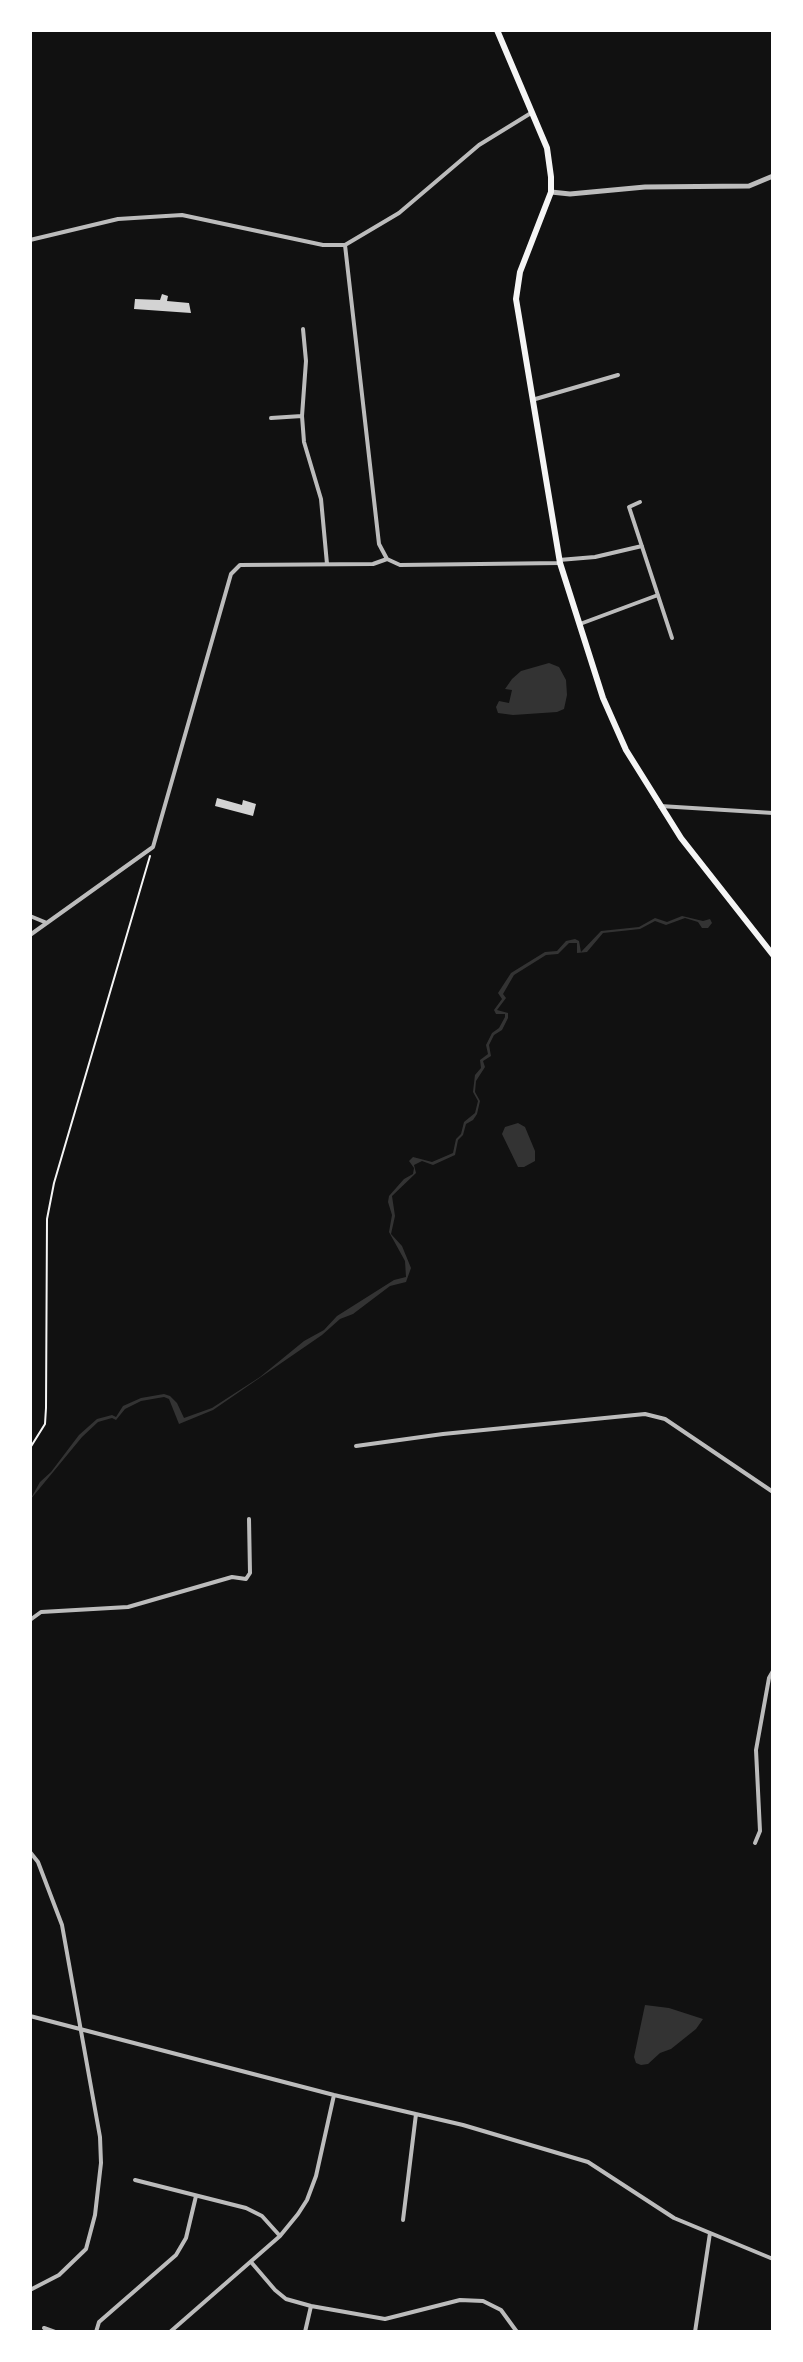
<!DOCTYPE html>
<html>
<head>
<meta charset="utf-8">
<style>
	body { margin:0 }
	#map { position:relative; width:803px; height:2362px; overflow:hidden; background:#111; font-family:"Alegreya Sans",sans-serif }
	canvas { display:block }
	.frame { position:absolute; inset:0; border:32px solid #fff; pointer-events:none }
</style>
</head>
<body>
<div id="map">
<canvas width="803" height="2362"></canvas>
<div class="frame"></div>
</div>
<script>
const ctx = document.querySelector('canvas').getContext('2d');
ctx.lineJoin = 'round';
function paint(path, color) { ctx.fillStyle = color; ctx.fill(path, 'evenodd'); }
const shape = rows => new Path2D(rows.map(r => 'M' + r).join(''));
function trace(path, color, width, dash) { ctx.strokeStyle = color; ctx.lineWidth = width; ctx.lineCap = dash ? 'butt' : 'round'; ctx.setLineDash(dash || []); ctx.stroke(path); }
paint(shape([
	[549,663,559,667,566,680,567,695,564,709,557,712,513,715,498,713,496,707,499,701,509,703,512,690,505,689,512,679,521,671],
	[682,916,703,921,710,919,712,923,708,928,702,928,698,922,685,918,666,925,655,921,640,929,603,933,587,952,577,953,577,943,569,943,558,954,546,955,514,975,503,994,506,998,497,1010,508,1013,508,1018,502,1030,494,1035,489,1045,491,1056,483,1061,485,1067,476,1081,475,1092,480,1101,477,1114,473,1120,466,1124,463,1135,458,1140,455,1155,433,1165,422,1161,414,1165,416,1173,392,1196,395,1216,391,1234,402,1246,411,1268,406,1282,390,1286,353,1314,340,1319,322,1335,213,1410,179,1424,169,1399,164,1397,141,1401,125,1409,116,1420,112,1418,98,1422,82,1437,30,1500,40,1482,51,1472,79,1435,97,1419,112,1415,116,1417,123,1406,141,1398,164,1394,170,1396,177,1403,184,1418,212,1408,260,1377,304,1341,324,1330,337,1316,394,1280,406,1277,405,1261,389,1232,392,1215,388,1202,389,1196,404,1179,413,1174,414,1168,409,1161,413,1157,432,1162,453,1153,456,1139,461,1134,464,1122,475,1113,478,1101,473,1092,475,1075,481,1068,480,1060,488,1054,486,1045,492,1033,499,1028,505,1017,505,1014,496,1014,494,1010,502,999,498,993,511,973,545,952,557,951,566,941,575,939,579,941,581,952,601,931,639,927,655,918,667,922],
	[518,1123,525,1127,535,1151,535,1161,524,1167,518,1167,502,1134,505,1127],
	[645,2005,669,2008,703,2019,696,2029,671,2049,660,2053,648,2064,641,2065,636,2063,634,2057]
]), '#333');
paint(shape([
	[162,294,168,296,167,301,189,303,191,313,134,309,135,299,160,300],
	[217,798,242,805,243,800,256,804,253,816,215,806]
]), '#d3d3d3');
trace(shape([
	[30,1448,45,1424,46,1408,47,1219,54,1183,150,856]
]), '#f5f5f5', 2);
trace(shape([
	[30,240,118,219,182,215,323,245,345,245,399,213,479,145,531,113],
	[345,245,379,544,387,559],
	[303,329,306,361,302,416,304,442,321,499,327,564],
	[532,400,618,375],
	[271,418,302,416],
	[640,502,629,507,672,638],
	[559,560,595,557,642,546],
	[580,624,658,595],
	[660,806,773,813],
	[30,916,47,923],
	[30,935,153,847,231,574,240,565,373,564,387,559,400,565,560,563],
	[356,1446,443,1434,645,1414,665,1419,773,1492],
	[30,1620,41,1612,128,1607,232,1577,246,1579,250,1573,249,1519],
	[755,1843,760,1831,756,1750,769,1678,773,1671],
	[30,1852,38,1862,62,1925,100,2137,101,2163,95,2215,86,2249,59,2275,30,2290],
	[30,2016,334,2095,463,2125,588,2162,674,2218,773,2259],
	[135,2180,246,2208,262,2216,280,2236],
	[403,2220,416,2114],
	[251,2262,275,2290,286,2299,311,2306,385,2319,460,2300,483,2301,501,2310,517,2332],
	[44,2328,55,2332],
	[96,2332,99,2322,176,2255,186,2238,196,2196],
	[170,2332,280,2236,298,2214,307,2200,316,2176,334,2095],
	[305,2332,311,2306],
	[695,2332,710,2233]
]), '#bcbcbc', 4);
trace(shape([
	[551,192,570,194,645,187,749,186,773,176]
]), '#bcbcbc', 5);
trace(shape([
	[497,30,547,148,551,177,551,192,520,272,516,299,560,563,603,698,626,750,681,838,773,955]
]), '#f5f5f5', 6);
</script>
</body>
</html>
